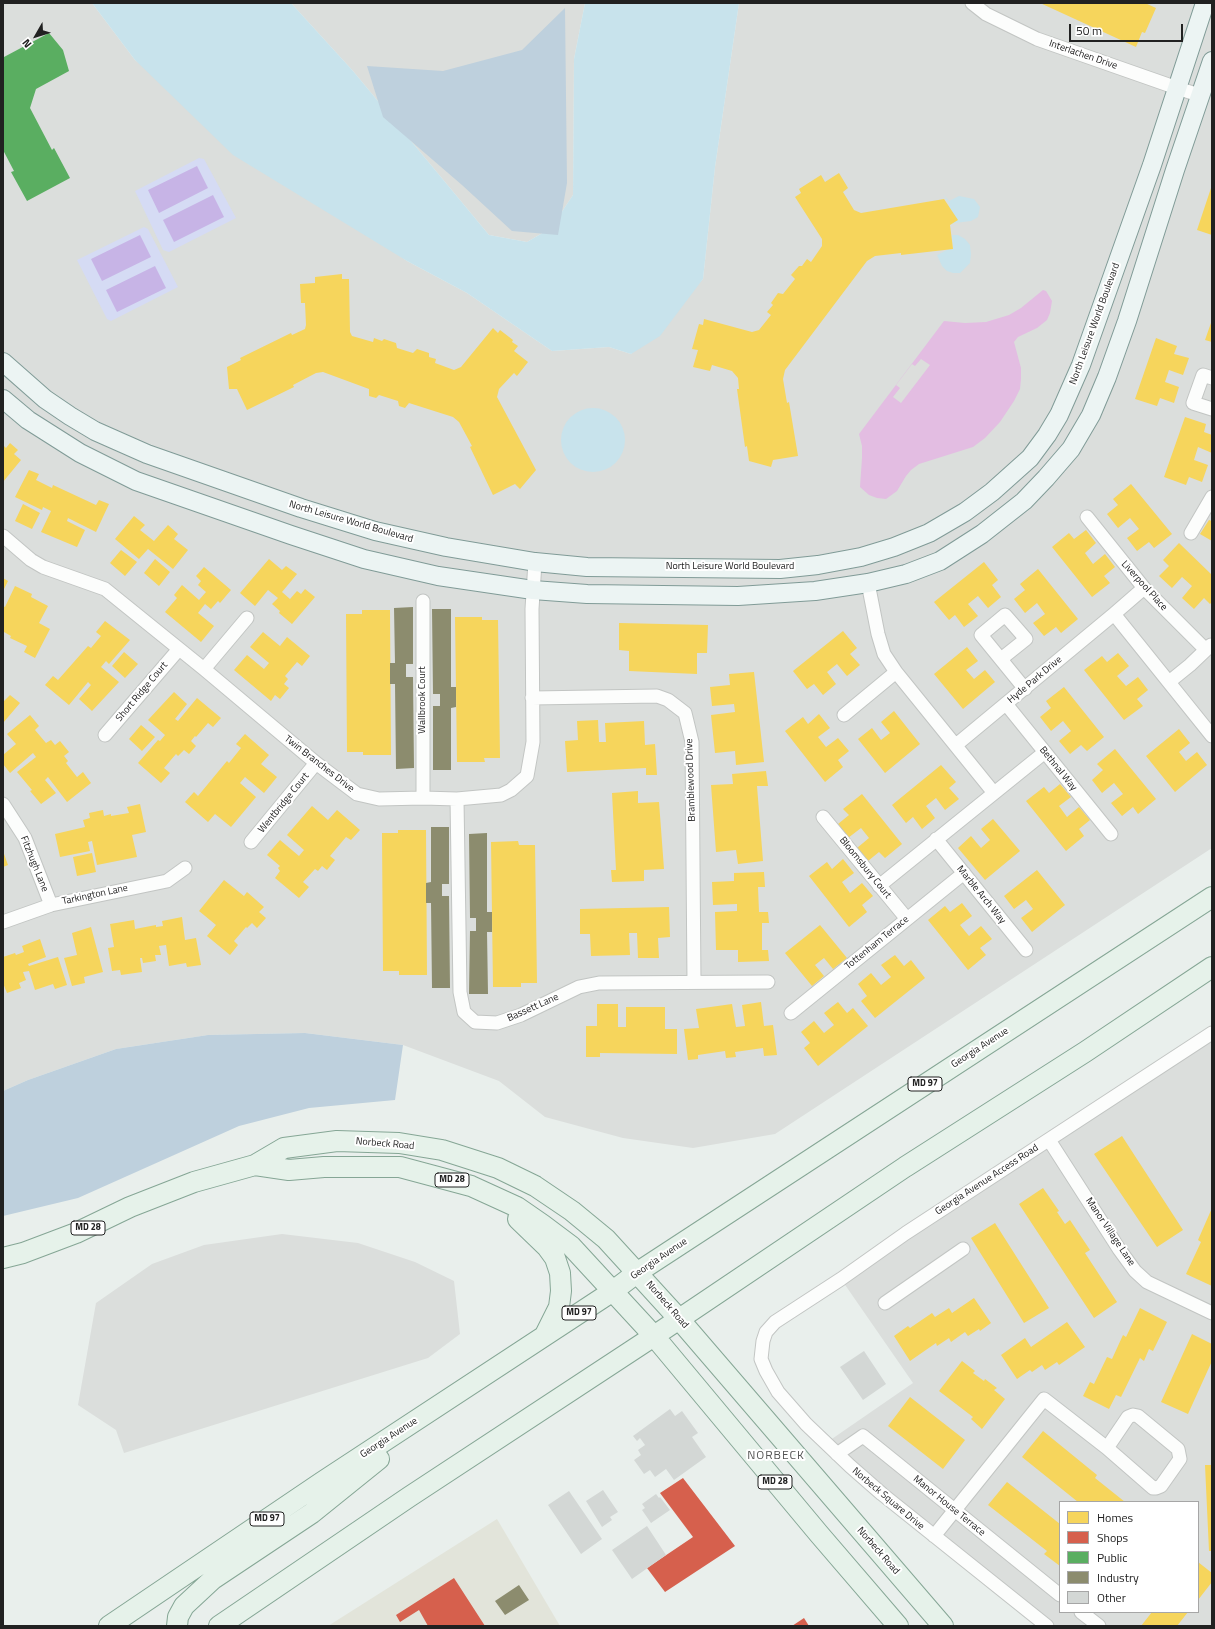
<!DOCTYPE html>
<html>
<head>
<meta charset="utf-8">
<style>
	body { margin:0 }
	#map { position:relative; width:1215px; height:1629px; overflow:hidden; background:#e9efec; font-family:"Titillium Web",sans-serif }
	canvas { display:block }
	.frame { position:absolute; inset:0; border:4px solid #212121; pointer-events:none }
	.legend { position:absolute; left:1059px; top:1501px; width:140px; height:112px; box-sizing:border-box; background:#fff; border:1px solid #a6a6a6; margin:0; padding:5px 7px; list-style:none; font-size:12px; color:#212121 }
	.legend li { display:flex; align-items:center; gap:8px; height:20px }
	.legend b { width:20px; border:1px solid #a6a6a6 }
	.north { position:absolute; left:16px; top:16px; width:40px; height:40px; -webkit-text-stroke:3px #fff; paint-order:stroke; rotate:231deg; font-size:11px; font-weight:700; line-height:16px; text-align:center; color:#212121 }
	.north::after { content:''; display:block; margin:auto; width:14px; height:18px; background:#212121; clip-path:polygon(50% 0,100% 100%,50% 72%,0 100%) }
	.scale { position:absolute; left:1069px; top:24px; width:114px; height:18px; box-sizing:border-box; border:2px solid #212121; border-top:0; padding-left:5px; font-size:12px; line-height:14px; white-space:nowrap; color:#212121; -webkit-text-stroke:3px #fff; paint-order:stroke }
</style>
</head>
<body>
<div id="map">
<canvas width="1215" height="1629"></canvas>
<div class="frame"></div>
<ul class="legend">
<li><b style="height:11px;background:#f6d55c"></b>Homes</li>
<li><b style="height:11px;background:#d6604d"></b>Shops</li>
<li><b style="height:11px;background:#5aae61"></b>Public</li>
<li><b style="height:11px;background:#8c8c6e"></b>Industry</li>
<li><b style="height:11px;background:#d3d7d5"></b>Other</li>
</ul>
<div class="north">N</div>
<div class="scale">50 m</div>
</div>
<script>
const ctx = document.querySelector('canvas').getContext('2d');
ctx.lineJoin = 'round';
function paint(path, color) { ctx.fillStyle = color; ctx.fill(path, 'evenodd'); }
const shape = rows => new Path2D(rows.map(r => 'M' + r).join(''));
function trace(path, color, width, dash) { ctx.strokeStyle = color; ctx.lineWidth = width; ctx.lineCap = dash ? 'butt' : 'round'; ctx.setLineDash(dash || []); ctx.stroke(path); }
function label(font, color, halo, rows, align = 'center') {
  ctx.font = font + ' "Titillium Web",sans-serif'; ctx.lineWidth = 4; ctx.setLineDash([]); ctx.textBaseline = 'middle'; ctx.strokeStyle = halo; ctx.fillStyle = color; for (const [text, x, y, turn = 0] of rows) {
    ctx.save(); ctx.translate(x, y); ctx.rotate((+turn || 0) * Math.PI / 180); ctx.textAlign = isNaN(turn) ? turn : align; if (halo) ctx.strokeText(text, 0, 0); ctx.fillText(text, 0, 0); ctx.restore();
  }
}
paint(shape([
	[3,3,92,3,135,60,407,261,467,293,552,351,609,347,631,354,703,279,715,167,739,3,1212,3,1212,848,775,1134,693,1148,623,1138,545,1117,499,1081,403,1045,305,1033,208,1035,116,1049,28,1080,3,1091],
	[291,3,585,3,574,59,573,195,551,228,527,242,489,235,353,71],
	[1212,1032,1212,1626,1047,1626,826,1443,913,1383,841,1279],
	[1060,1502,1198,1502,1198,1612,1060,1612],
	[282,1234,358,1243,415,1262,454,1281,460,1334,428,1358,124,1453,116,1430,78,1405,96,1303,152,1264,204,1245]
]), '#dbdedc');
paint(shape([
	[497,1519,560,1626,328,1626]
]), '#e2e4da');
paint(shape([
	[92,3,291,3,353,71,489,235,527,242,551,228,573,195,574,59,585,3,739,3,715,167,703,279,660,336,631,354,609,347,552,351,467,293,407,261,233,155,135,60],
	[943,194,949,201,959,196,974,199,980,207,978,217,971,221,947,224,943,210,950,205],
	[952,235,958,235,965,239,970,245,971,254,970,263,960,273,953,273,947,271,942,266,937,255,953,247],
	'561 440a32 32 0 1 1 64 0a32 32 0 1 1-64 0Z'
]), '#c8e3ec');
paint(shape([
	[565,8,567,183,558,235,512,231,462,185,383,117,367,66,443,71,522,50],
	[305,1033,403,1045,395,1100,309,1108,239,1126,78,1198,3,1216,3,1091,28,1080,116,1049,208,1035]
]), '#bed0dd');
paint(shape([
	[199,158,204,159,236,218,169,252,163,250,135,191],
	[144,227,148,229,178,287,111,321,107,319,77,260]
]), '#d5dbf4');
paint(shape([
	[197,166,208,188,159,213,148,190],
	[213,195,224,217,174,242,163,220],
	[140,235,151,257,102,281,91,259],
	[155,266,166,288,117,312,106,290]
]), '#c7b4e6');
paint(shape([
	[1043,290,1046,291,1052,301,1050,313,1047,320,1037,328,1018,337,1014,342,1021,368,1021,379,1020,389,1014,401,1000,422,985,438,973,447,919,464,911,470,906,476,897,491,886,499,877,498,869,495,860,487,862,458,862,446,859,434,944,321,965,323,986,322,1009,315,1021,308]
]), '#e3bde2');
paint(shape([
	[921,359,930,365,901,403,893,397,900,388,896,385,912,364,915,366]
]), '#dcdedc');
paint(shape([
	[1040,3,1145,3,1156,8,1145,33,1142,32,1136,47],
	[839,173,848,188,843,192,854,210,861,213,944,199,958,220,950,225,953,249,901,255,901,253,875,256,867,261,785,370,783,379,787,403,789,402,798,456,773,460,771,467,749,461,747,446,745,447,737,389,739,389,738,378,732,371,712,365,710,371,693,367,698,350,692,349,699,324,703,325,704,319,752,332,759,330,771,315,767,312,773,305,771,303,778,293,783,294,795,279,791,275,799,266,802,266,807,259,811,262,822,246,822,239,795,197,801,193,799,189,821,175,825,182],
	[1212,185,1212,235,1197,230],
	[342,274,342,279,349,279,350,332,352,336,373,342,374,338,382,341,384,339,396,343,397,348,413,353,417,349,429,353,429,357,436,359,435,363,454,370,461,367,493,328,498,333,500,330,513,340,512,342,518,346,514,351,528,362,517,376,514,373,499,389,497,397,536,470,520,489,515,484,493,495,470,447,472,446,459,422,453,417,409,403,405,408,399,406,398,401,379,395,376,398,369,396,369,389,323,372,316,373,293,385,294,387,247,410,237,389,229,389,227,367,241,360,240,358,291,333,292,335,305,329,306,325,305,303,301,303,300,284,315,283,315,277],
	[1212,320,1212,342,1205,340],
	[1156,338,1177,346,1174,354,1189,358,1183,375,1169,370,1165,382,1179,387,1174,403,1160,398,1157,406,1135,399],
	[1185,417,1206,424,1204,432,1212,435,1212,453,1198,447,1194,460,1208,465,1202,482,1189,477,1186,485,1164,477],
	[10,443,18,450,14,454,21,460,3,482,3,445,6,448],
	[29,470,39,474,36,480,52,488,53,485,96,505,99,500,109,504,96,532,68,518,67,521,85,530,77,547,41,532,51,511,43,507,42,510,15,497],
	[1131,484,1172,534,1154,548,1149,542,1137,551,1127,538,1139,529,1130,518,1118,528,1107,514,1118,505,1113,499],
	[23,504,40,513,32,529,15,521],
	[134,516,145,525,140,530,154,541,168,525,178,534,174,539,188,550,173,569,148,549,139,559,115,539],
	[1209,520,1212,521,1212,541,1200,534],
	[1086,530,1096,543,1085,553,1093,564,1105,554,1115,567,1104,576,1110,583,1092,597,1052,547,1069,533,1074,539],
	[1179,543,1212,575,1212,602,1210,604,1204,598,1194,609,1182,598,1192,586,1182,577,1172,588,1159,576,1169,566,1163,560],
	[121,550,137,562,125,576,110,563],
	[155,559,170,572,159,586,144,573],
	[269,559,282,570,286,566,297,574,282,592,290,599,297,591,301,594,305,589,315,597,292,624,279,613,280,611,272,604,278,598,268,590,255,606,240,593],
	[984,562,998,580,992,585,1001,597,988,608,978,596,968,604,978,616,964,627,955,615,949,620,934,602],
	[204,567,231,590,220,603,218,601,211,609,205,604,198,613,214,626,201,642,165,612,177,598,174,595,182,585,199,600,206,592,198,585,201,581,196,576],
	[1038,569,1078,619,1061,633,1056,627,1044,636,1033,623,1045,614,1037,603,1025,613,1014,599,1025,590,1020,584],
	[3,578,8,581,3,591],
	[15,586,32,594,31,597,48,606,39,623,50,629,35,658,24,652,27,646,10,638,11,636,4,632,3,635,3,606,5,607],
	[362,610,390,610,391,755,363,755,363,752,347,752,346,614,362,614],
	[455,617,482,617,482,620,498,620,500,758,484,758,485,762,457,762],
	[105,621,130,640,109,664,106,661,101,667,119,682,92,711,79,699,91,685,88,682,69,705,45,685,53,676,58,680,88,646,91,648,101,636,96,632],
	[619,623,708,625,707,653,697,653,697,674,629,671,629,651,619,650],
	[843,631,857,648,850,654,860,665,847,676,837,664,827,672,836,684,823,695,814,684,807,689,793,671],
	[263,632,280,646,287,637,310,656,302,666,297,662,285,676,288,679,284,684,289,688,280,699,275,695,271,701,234,670,247,655,264,669,269,663,250,647],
	[967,647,978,661,966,670,974,679,985,670,995,682,963,709,934,674],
	[124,652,138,664,125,678,112,666],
	[1118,653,1129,666,1117,676,1126,686,1138,677,1148,690,1137,699,1143,706,1124,720,1084,670,1102,656,1107,662],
	[754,672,764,762,736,765,735,751,715,753,711,715,735,712,734,704,712,706,710,687,730,685,729,674],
	[1064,687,1104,737,1087,751,1081,745,1070,754,1059,741,1071,731,1063,721,1051,731,1040,717,1051,708,1046,701],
	[174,692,187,704,175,719,178,721,197,698,221,718,213,727,208,723,196,737,195,736,191,741,196,746,189,754,184,750,178,756,176,754,164,768,170,773,161,783,138,763,158,740,160,741,165,735,148,720],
	[10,695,20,703,3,723,3,702],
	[894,711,920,744,885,773,858,739,872,728,881,740,890,733,881,722],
	[819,714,830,728,818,737,826,747,838,738,849,751,838,760,843,767,825,782,785,731,803,717,808,724],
	[30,715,39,726,35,730,46,743,51,740,55,745,60,741,69,752,64,756,68,761,66,763,77,777,83,772,91,783,67,802,48,777,45,780,56,793,41,804,30,791,32,790,17,772,36,757,33,753,10,773,3,764,3,755,16,744,7,734],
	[598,720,599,742,606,742,605,723,644,721,645,745,655,744,657,775,646,775,646,768,567,772,565,741,578,740,577,721],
	[141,725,155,737,142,751,129,739],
	[1179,729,1190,743,1179,752,1186,761,1197,752,1207,765,1175,792,1146,756],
	[245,734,269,755,261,764,277,777,264,793,245,777,240,783,256,797,231,827,215,814,208,822,185,802,194,792,198,796,227,761,229,763,241,748,236,744],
	[1115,749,1156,799,1138,814,1133,807,1122,816,1111,803,1123,794,1114,783,1102,793,1092,780,1103,770,1097,764],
	[941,765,956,782,949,788,959,799,945,810,936,798,926,806,935,818,922,829,913,817,906,823,892,805],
	[766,771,768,786,757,786,763,861,738,864,736,850,716,852,711,785,733,784,732,774],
	[1060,784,1071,797,1059,806,1067,817,1079,807,1090,820,1079,829,1084,836,1066,851,1026,801,1044,787,1049,793],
	[638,791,638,803,659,802,664,869,644,870,644,881,612,882,611,870,616,870,612,793],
	[862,794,902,844,885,858,879,852,868,861,857,848,869,838,861,828,848,838,838,824,849,815,843,809],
	[140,804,146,832,132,835,137,857,97,865,92,841,88,842,90,851,60,857,55,834,85,827,83,820,90,818,89,813,103,810,104,816,111,814,111,816,129,813,127,807],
	[312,806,328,820,337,810,360,830,351,840,346,837,330,856,335,860,327,870,322,866,318,871,315,869,303,882,309,887,299,898,275,878,280,871,278,868,280,866,267,855,280,840,299,856,304,850,287,835],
	[993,819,1020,851,985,880,958,848,971,836,981,848,990,840,981,829],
	[398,830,426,830,427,975,399,975,399,971,383,971,382,833,398,833],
	[518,841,519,845,535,845,537,983,521,983,521,987,493,987,491,842],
	[3,851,8,865,3,867],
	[92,853,96,872,77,876,73,857],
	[843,859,854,873,842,882,850,893,862,883,873,896,862,905,867,912,849,927,809,876,827,862,832,869],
	[1037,870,1065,905,1032,932,1021,918,1033,909,1026,900,1014,909,1004,896],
	[764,872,765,887,758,887,759,912,768,912,769,923,762,923,762,950,768,950,769,961,738,962,738,950,716,950,715,912,737,911,737,904,713,905,712,882,734,881,734,873],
	[224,880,244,896,247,892,264,907,259,912,266,918,257,928,252,923,247,928,246,927,234,941,238,945,230,955,207,936,216,925,199,911],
	[962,903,972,916,960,925,969,936,981,926,992,939,980,948,986,955,968,970,928,920,945,906,950,912],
	[669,907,670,937,658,938,659,958,638,958,637,933,629,933,630,955,591,956,590,934,580,934,580,909],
	[182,917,185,940,196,938,201,965,187,967,186,963,169,966,166,945,159,946,161,955,155,955,156,961,143,963,142,958,140,958,142,972,121,975,120,970,112,971,108,948,114,947,110,924,134,920,135,929,156,925,156,927,163,926,162,921],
	[820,925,847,958,833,969,824,958,815,965,824,976,812,986,785,953],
	[91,927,103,972,84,977,85,983,72,986,64,958,77,955,72,933],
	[40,939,46,957,28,964,29,966,58,957,67,985,55,989,53,984,35,990,29,971,23,972,26,980,19,983,21,988,7,993,3,983,3,957,15,953,16,955,24,952,22,946],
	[895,955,904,966,911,960,925,978,875,1018,861,1001,867,996,858,984,871,973,881,985,891,977,881,965],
	[761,1002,764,1026,773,1025,777,1055,764,1056,763,1048,735,1052,736,1057,726,1058,725,1051,698,1055,698,1059,688,1060,684,1029,699,1028,696,1009,732,1004,736,1027,745,1026,742,1005],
	[838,1002,847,1013,853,1008,868,1026,818,1066,804,1048,810,1043,801,1032,814,1021,824,1033,834,1025,824,1013],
	[597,1004,618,1004,618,1027,626,1027,626,1007,665,1007,665,1029,677,1029,677,1054,600,1053,600,1057,586,1057,586,1026,597,1026],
	[1122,1136,1183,1230,1157,1247,1094,1154],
	[1043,1188,1059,1211,1057,1212,1065,1224,1070,1220,1090,1250,1085,1253,1117,1302,1094,1318,1019,1204],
	[1212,1208,1212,1286,1186,1274,1201,1242,1198,1240],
	[995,1223,1049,1308,1024,1323,971,1238],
	[974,1298,991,1323,980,1331,979,1329,968,1336,965,1332,951,1342,949,1338,937,1346,936,1343,910,1361,894,1336,908,1326,910,1328,932,1313,935,1317,949,1308,952,1313],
	[1140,1308,1167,1322,1153,1351,1149,1349,1144,1361,1140,1358,1121,1397,1116,1395,1109,1409,1083,1396,1090,1382,1094,1384,1107,1357,1112,1359,1123,1335,1126,1337],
	[1067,1322,1085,1347,1059,1365,1057,1362,1045,1370,1042,1365,1032,1372,1030,1370,1017,1379,1001,1355,1025,1338,1031,1347],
	[1192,1334,1212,1344,1212,1361,1188,1414,1161,1402],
	[962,1361,975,1371,973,1373,984,1381,985,1379,997,1388,994,1390,1005,1399,982,1429,971,1419,973,1417,939,1391],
	[910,1397,965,1440,943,1469,888,1426],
	[1043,1431,1097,1475,1095,1478,1125,1502,1078,1502,1022,1457],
	[1205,1465,1212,1465,1212,1551,1209,1551],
	[1007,1482,1060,1524,1060,1566,1044,1554,1047,1551,988,1505],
	[1198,1562,1212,1573,1212,1582,1198,1600],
	[1152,1612,1188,1612,1177,1626,1141,1626]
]), '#f6d55c');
paint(shape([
	[683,1478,735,1546,665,1592,647,1568,693,1537,660,1493],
	[454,1578,485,1626,428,1626,419,1610,400,1622,396,1615],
	[804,1618,809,1626,792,1626]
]), '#d6604d');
paint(shape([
	[49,33,63,50,69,71,36,89,30,108,52,150,54,148,70,178,27,201,11,172,14,171,3,150,3,55,4,57]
]), '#5aae61');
paint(shape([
	[413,607,413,664,406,664,406,677,413,677,414,768,396,769,395,684,390,684,390,663,395,663,394,608],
	[432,609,451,609,451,687,456,687,456,707,451,708,451,770,433,770,433,706,440,706,440,694,433,694],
	[431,827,449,827,449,884,442,884,442,896,449,896,450,988,432,988,431,903,426,903,426,883,431,882],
	[487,833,487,912,492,912,492,932,487,932,488,994,469,994,470,931,476,931,476,918,470,918,469,834],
	[519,1585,529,1600,505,1615,495,1601]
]), '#8c8c6e');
paint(shape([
	[864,1351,886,1384,863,1400,840,1367],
	[670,1409,675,1416,682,1411,698,1433,692,1437,706,1457,674,1480,666,1469,655,1477,650,1470,644,1474,634,1460,641,1455,638,1450,645,1445,640,1438,637,1441,633,1436],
	[603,1490,618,1512,610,1517,612,1520,602,1527,586,1501],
	[569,1491,602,1539,581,1554,548,1505],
	[656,1494,659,1498,660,1497,670,1510,651,1523,642,1510,645,1508,642,1504],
	[647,1526,666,1555,632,1579,612,1550]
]), '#d3d7d5');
const street = shape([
	[972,3,986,14,1037,39,1177,88,1199,95],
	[1212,378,1203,375,1193,403,1212,409],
	[1087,517,1144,588,1206,650],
	[1191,533,1212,497],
	[3,536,31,560,43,567,105,589,204,669,316,763,357,794,379,799,423,798,457,799,501,795,511,790,527,776,533,742,532,609,535,562],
	[868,583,878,634,884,654,896,672,994,793],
	[423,601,423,798],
	[1114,614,1212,736],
	[1001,659,1026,639,1005,615,981,635,1025,689],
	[204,669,247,618],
	[1169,682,1190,665,1211,645],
	[532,698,657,696,668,700,685,713,692,742,694,982],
	[1006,704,1111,834],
	[844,715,896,672],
	[105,735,179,649],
	[956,745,1114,614,1144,588],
	[457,799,460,992,464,1012,475,1022,497,1023,521,1015,579,987,599,983,768,982],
	[3,804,25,838,51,905],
	[823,817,907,919],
	[936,839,1026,950],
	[251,842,316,763],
	[879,886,1045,752],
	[3,922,51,905,167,881,185,868],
	[791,1013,964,873],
	[1049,1140,1119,1249,1135,1271,1147,1282,1212,1313],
	[885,1303,963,1249],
	[837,1454,863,1436,1060,1595],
	[934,1536,1044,1399,1107,1448,1153,1488,1156,1488,1161,1486,1180,1459,1178,1449,1138,1416,1133,1415,1128,1417,1107,1448],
	[1081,1612,1099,1626],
	[1047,1626,882,1494,850,1466,806,1424,778,1392,766,1371,761,1359,763,1341,766,1332,775,1322,841,1279,906,1233,1212,1033]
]);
const secondary = shape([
	[3,362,45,399,70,416,95,431,147,454,301,508,375,531,446,547,535,562,587,567,780,569,818,565,861,557,894,547,929,533,965,512,992,492,1030,458,1047,435,1059,415,1081,365,1152,165,1205,3],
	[3,399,28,420,80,453,136,481,291,535,364,559,438,576,533,590,587,594,738,596,815,591,868,583,906,574,940,561,982,534,1024,501,1046,478,1071,449,1091,415,1107,377,1127,321,1175,170,1212,61]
]);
const primary = shape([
	[255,1165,289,1170,324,1167,400,1167,471,1186,517,1207,543,1225,571,1246,654,1336,819,1534,898,1626],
	[518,1219,547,1247,555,1258,560,1273,561,1291,559,1307,545,1335],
	[3,1258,23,1253,76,1233,130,1207,194,1182,255,1165,284,1148,337,1141,399,1143,442,1150,498,1168,535,1186,572,1211,606,1239,679,1319,943,1626],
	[109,1626,322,1482,613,1291,638,1272,1212,897],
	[177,1626,178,1617,184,1606,213,1579,312,1513,379,1459],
	[219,1626,409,1497,654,1336,905,1167,1085,1052,1212,967]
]);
trace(street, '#c2c5c3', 15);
trace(secondary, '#809b97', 20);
trace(primary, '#85a695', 22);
trace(street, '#fcfdfc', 13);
trace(secondary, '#ecf4f3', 18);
trace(primary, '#e6f2ea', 20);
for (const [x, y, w] of [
	[925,1084,34],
	[452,1180,34],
	[88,1228,34],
	[579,1313,34],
	[775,1482,34],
	[267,1519,34]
]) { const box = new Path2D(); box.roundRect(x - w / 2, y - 7, w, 14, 3); ctx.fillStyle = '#fff'; ctx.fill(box); trace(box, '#212121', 1); }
label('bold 9px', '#212121', null, [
	["MD 97",925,1084],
	["MD 28",452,1180],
	["MD 28",88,1228],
	["MD 97",579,1313],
	["MD 28",775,1482],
	["MD 97",267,1519]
]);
label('10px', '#212121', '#fff', [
	["Interlachen Drive",1083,55,19],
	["North Leisure World Boulevard",1095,324,-70],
	["North Leisure World Boulevard",351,522,16],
	["North Leisure World Boulevard",730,567],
	["Liverpool Place",1144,586,48],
	["Hyde Park Drive",1035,680,-40],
	["Short Ridge Court",142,692,-50],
	["Wallbrook Court",423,700,-90],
	["Twin Branches Drive",319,764,38],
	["Bethnal Way",1058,769,51],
	["Bramblewood Drive",691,780,-92],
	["Wentbridge Court",284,803,-51],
	["Fitzhugh Lane",34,864,68],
	["Bloomsbury Court",865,868,51],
	["Tarkington Lane",95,895,-12],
	["Marble Arch Way",981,895,51],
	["Tottenham Terrace",877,943,-39],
	["Bassett Lane",533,1008,-24],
	["Georgia Avenue",980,1048,-33],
	["Norbeck Road",385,1144,5],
	["Georgia Avenue Access Road",987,1180,-33],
	["Manor Village Lane",1110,1232,56],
	["Georgia Avenue",659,1259,-34],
	["Norbeck Road",667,1305,49],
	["Georgia Avenue",389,1438,-33],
	["Norbeck Square Drive",888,1499,40],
	["Manor House Terrace",949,1506,39],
	["Norbeck Road",878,1551,49]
]);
ctx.letterSpacing = '1px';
label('12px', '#545454', '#fff', [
	["NORBECK",776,1456]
]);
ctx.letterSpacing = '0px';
</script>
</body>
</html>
